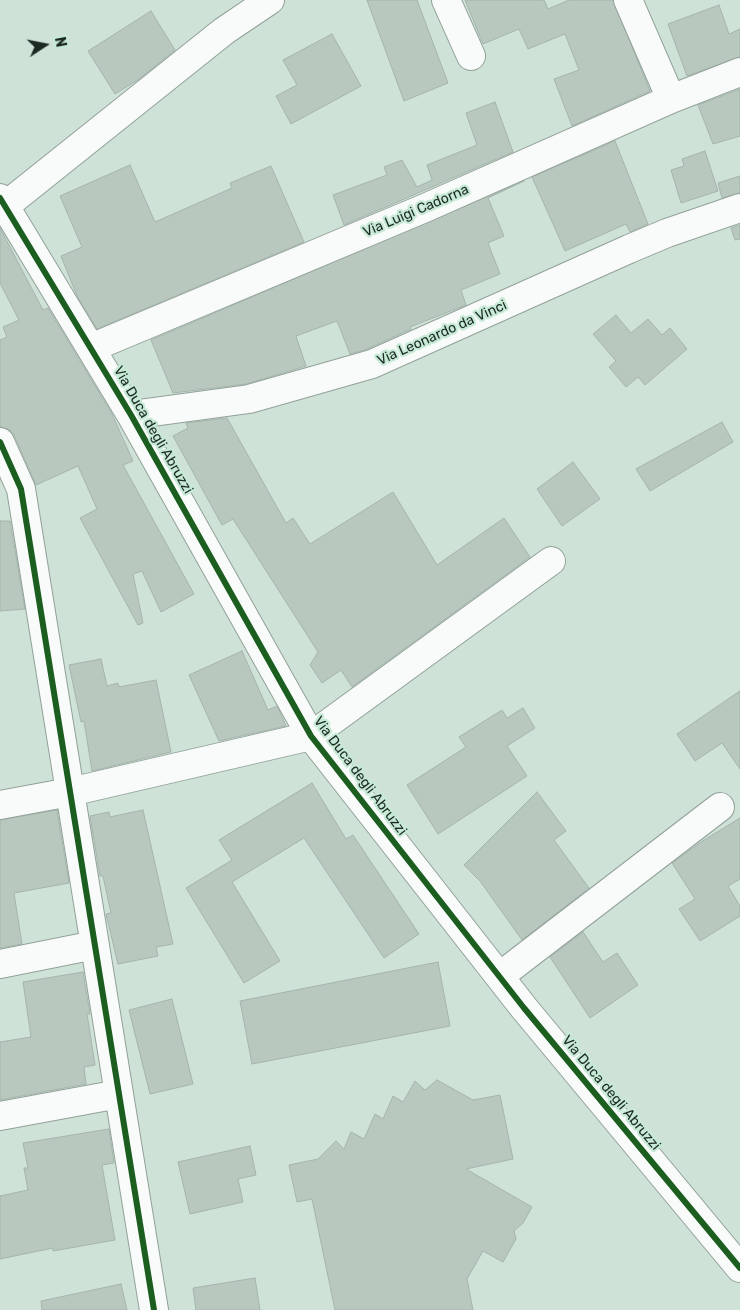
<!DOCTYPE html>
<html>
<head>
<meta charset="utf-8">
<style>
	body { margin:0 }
	#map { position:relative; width:740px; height:1310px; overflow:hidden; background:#cfe2d8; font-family:Rubik,sans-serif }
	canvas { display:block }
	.north { position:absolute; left:20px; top:20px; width:50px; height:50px; -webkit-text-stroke:4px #c7ead7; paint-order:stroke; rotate:79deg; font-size:14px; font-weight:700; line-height:20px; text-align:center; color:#1c2922 }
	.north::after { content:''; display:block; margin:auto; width:18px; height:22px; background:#1c2922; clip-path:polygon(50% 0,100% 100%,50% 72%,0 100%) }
</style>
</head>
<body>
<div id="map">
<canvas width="740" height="1310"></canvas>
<div class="north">N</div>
</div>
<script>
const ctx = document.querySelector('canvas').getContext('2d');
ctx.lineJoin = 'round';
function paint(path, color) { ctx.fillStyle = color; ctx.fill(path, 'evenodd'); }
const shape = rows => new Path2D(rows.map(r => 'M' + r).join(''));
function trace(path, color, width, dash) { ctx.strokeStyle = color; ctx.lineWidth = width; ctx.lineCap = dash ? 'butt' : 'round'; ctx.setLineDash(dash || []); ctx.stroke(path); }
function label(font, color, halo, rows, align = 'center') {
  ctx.font = font + ' Rubik,sans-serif'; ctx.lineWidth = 4.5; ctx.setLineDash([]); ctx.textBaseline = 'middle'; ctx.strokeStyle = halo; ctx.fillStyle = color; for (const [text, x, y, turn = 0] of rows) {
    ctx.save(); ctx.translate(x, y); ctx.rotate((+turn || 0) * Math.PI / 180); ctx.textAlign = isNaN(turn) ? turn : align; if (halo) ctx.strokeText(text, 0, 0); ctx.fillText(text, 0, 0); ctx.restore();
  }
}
const building = shape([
	[367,0,417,0,448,83,404,101,367,0],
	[465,0,544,0,548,9,569,0,613,0,650,91,572,126,554,79,579,70,565,34,528,49,519,29,483,44,465,0],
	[719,5,729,34,740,29,740,57,687,76,668,24,719,5],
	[151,11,175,50,139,79,115,94,88,51,151,11],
	[332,34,361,86,291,124,276,96,297,85,283,60,332,34],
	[740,89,740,136,713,144,698,105,740,89],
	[495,102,513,152,344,225,333,195,387,175,384,167,402,160,417,187,432,180,427,165,477,145,466,113,495,102],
	[615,141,648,224,630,232,626,224,565,251,532,177,615,141],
	[705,151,718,191,681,203,671,170,684,166,682,159,705,151],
	[130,165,155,222,232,188,230,183,271,166,304,242,97,329,77,296,61,256,82,247,60,196,130,165],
	[740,176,740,193,722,198,718,183,740,176],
	[524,181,488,198,504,236,488,243,500,274,461,290,466,305,410,327,411,329,367,349,350,354,337,321,296,336,306,366,246,384,173,393,151,340,524,181],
	[740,225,740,239,735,240,731,228,740,225],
	[0,228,43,310,48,308,112,414,133,461,123,465,194,594,161,612,142,571,133,574,143,623,138,625,80,518,97,509,78,466,36,485,14,435,9,429,0,427,0,340,7,337,3,327,19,320,0,283,0,228],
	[616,315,631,333,648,319,662,335,670,328,687,349,645,385,638,377,626,387,609,367,616,361,593,334,616,315],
	[227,418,286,523,293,518,310,544,393,492,437,565,504,518,530,557,352,687,341,670,322,683,310,665,318,652,233,519,222,525,173,436,188,428,186,423,227,418],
	[722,422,733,442,650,491,636,469,722,422],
	[573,462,600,499,562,526,537,489,573,462],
	[0,521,10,521,25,609,0,611,0,521],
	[242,651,268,710,277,706,286,726,219,741,189,675,242,651],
	[101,659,107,686,118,683,119,687,156,680,171,752,92,771,84,721,81,722,69,665,101,659],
	[740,691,740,769,722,743,695,761,677,734,740,691],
	[523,708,535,728,507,746,527,776,438,834,407,785,466,747,459,737,502,710,507,718,523,708],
	[312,783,346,839,353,835,419,934,384,958,304,838,232,882,280,961,244,983,186,888,232,860,219,840,312,783],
	[537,792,566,831,554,840,589,888,522,940,480,881,464,865,537,792],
	[57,810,69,883,14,893,22,944,0,948,0,820,57,810],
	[143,810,173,944,156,947,158,956,118,964,106,914,111,913,103,876,100,876,90,816,109,812,110,817,143,810],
	[740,818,740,879,728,886,740,906,740,916,700,941,679,909,695,899,672,863,701,842,740,818],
	[583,932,603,962,617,953,638,985,590,1018,550,957,583,932],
	[438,962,450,1026,252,1064,240,1001,438,962],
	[83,972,90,1014,87,1014,95,1065,84,1067,86,1084,0,1100,0,1042,31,1037,23,982,83,972],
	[172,999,193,1084,150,1094,129,1010,172,999],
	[437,1080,473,1100,500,1095,513,1159,466,1169,532,1207,523,1223,514,1231,516,1239,503,1262,483,1251,467,1279,473,1310,335,1310,312,1199,297,1202,289,1165,318,1159,336,1141,344,1149,351,1132,364,1139,375,1114,383,1119,393,1096,403,1102,415,1081,425,1090,437,1080],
	[109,1129,114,1163,102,1165,115,1240,53,1251,53,1248,0,1259,0,1196,28,1190,24,1168,28,1168,23,1143,109,1129],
	[250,1146,256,1175,238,1179,243,1202,190,1214,178,1162,250,1146],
	[255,1278,260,1310,196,1310,193,1288,255,1278],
	[121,1284,127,1310,42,1310,41,1301,121,1284]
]);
paint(building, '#b9c8bf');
trace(building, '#a5b4ac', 1);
const minor = shape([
	[446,0,471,56],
	[628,0,671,99],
	[0,198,131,415,311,736,524,1008,740,1268],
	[0,207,5,206,224,31,270,0],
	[91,348,425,208,671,99,740,72],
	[131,415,249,399,372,364,629,249,667,233,740,208],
	[0,442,21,489,154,1310],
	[0,805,70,792,311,736,551,561],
	[0,964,95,945],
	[500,976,720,807],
	[0,1116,119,1094]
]);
trace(minor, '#92a199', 30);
trace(minor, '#f8fbf9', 28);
trace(shape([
	[0,198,131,415,311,736,524,1008,740,1268],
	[0,442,21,489,154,1310]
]), '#1b5e20', 6);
label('14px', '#1c2922', '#c7ead7', [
	["Via Luigi Cadorna",416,211,-23],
	["Via Leonardo da Vinci",442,333,-24],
	["Via Duca degli Abruzzi",153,430,60],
	["Via Duca degli Abruzzi",360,776,53],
	["Via Duca degli Abruzzi",611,1093,50]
]);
</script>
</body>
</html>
